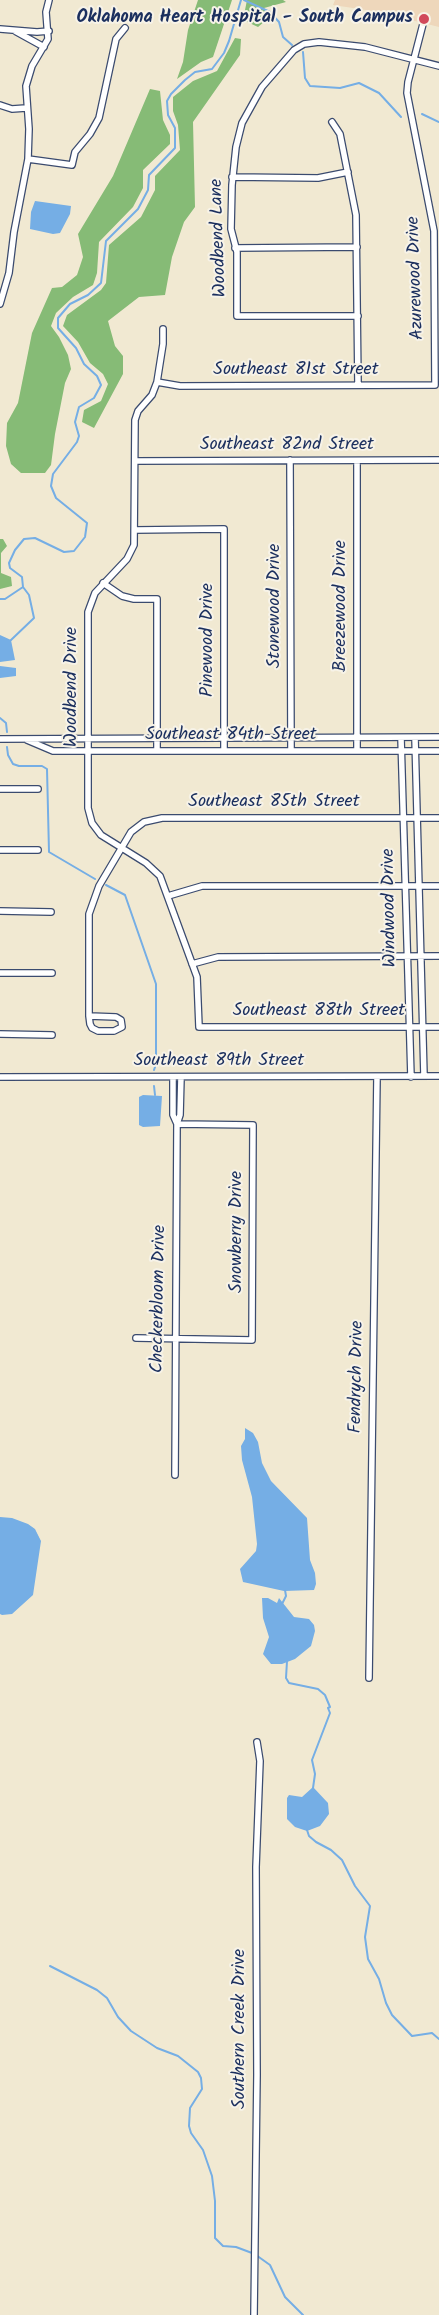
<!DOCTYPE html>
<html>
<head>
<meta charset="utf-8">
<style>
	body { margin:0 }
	canvas { display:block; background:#f1e9d2 }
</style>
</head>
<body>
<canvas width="439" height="2315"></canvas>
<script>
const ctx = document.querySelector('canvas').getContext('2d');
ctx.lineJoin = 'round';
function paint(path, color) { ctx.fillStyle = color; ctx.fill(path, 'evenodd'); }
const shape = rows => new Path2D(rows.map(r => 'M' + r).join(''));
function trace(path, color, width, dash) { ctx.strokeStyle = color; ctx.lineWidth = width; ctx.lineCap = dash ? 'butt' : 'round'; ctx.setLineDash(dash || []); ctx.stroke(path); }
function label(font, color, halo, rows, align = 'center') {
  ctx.font = font + ' Kalam,sans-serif'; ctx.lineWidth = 4; ctx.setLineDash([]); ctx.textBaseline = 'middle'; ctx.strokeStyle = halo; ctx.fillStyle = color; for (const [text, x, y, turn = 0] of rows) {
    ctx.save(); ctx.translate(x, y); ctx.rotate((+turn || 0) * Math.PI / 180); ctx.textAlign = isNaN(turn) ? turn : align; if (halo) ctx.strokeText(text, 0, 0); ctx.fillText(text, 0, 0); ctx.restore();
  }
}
paint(shape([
	[335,0,439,0,439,27,379,12,333,5]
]), '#eed7bb');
paint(shape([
	[198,0,232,0,213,57,201,62,177,79,183,62,188,30],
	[247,0,283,0,286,2,264,8,271,16,258,27,243,20],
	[235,38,241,39,240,55,193,122,195,207,184,222,172,257,165,295,139,297,108,321,115,346,123,356,123,374,94,428,82,422,84,410,101,401,108,384,103,374,90,363,78,342,63,326,67,315,101,290,106,283,109,245,141,217,155,190,155,176,180,150,178,125,173,111,173,97,193,81,217,71],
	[150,89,160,91,163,120,170,135,170,144,143,170,143,188,133,207,99,242,97,273,93,285,73,297,56,313,51,326,59,337,68,355,71,369,65,383,55,434,51,465,45,473,21,473,11,464,6,446,7,423,18,403,32,333,52,288,62,287,77,275,83,257,78,234,113,176],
	[0,539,3,539,7,546,1,553,1,573,11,577,12,586,0,589]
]), '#86bb76');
paint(shape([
	[35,201,71,206,70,214,60,233,53,234,30,229,31,212],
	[0,635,11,640,15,660,0,662],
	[0,666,16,668,16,676,0,678],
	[143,1095,162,1096,160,1126,143,1127,139,1125,139,1097],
	[245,1428,253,1433,258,1442,262,1463,271,1481,307,1518,310,1560,315,1573,316,1584,314,1590,284,1591,243,1582,240,1569,256,1551,257,1544,252,1497,242,1460,241,1446,245,1439],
	[0,1517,12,1518,28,1524,35,1529,41,1541,33,1595,12,1614,2,1615,0,1614],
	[262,1598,268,1598,277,1603,279,1598,294,1617,309,1619,314,1625,315,1631,311,1646,295,1659,282,1664,271,1664,263,1654,269,1637,263,1618],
	[313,1787,328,1803,329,1814,320,1826,307,1831,295,1827,287,1819,287,1798,289,1795,302,1797]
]), '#75aee5');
trace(shape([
	[244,0,270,12,279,22,283,37,292,45],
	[303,52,305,78,310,86,340,88,359,83,379,93,401,117],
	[422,114,439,122],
	[0,599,5,599,23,587,22,577,10,568,9,563,15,550,24,539,35,538,64,552,74,551,85,537,87,523,56,498,51,486,53,474,77,442,79,436,75,422,79,407,94,398,101,385,97,376,84,364,76,348,58,328,58,318,70,304,88,295,101,283,106,241,138,209,148,190,149,175,175,148,175,128,168,115,167,101,171,94,185,80,195,72,212,69,224,53,229,41,241,0],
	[11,640,34,618,29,595,23,587],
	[0,718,6,723,7,732],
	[7,747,8,755,13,764,19,766,42,766,47,769,49,852,95,879],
	[106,885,125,895,156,984,156,1064,154,1070],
	[154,1086,155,1095],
	[282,1604,286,1596,285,1590],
	[287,1661,286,1678,289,1683,318,1689,325,1695,330,1707,328,1708,330,1713,312,1760,315,1774,313,1788],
	[307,1830,309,1836,316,1842,331,1850,342,1860,355,1886,370,1906,365,1937,368,1959,379,1979,386,2003,392,2015,412,2036,432,2033,439,2039],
	[50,1966,97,1990,107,1998,118,2017,131,2031,157,2048,178,2056,198,2072,201,2078,202,2089,190,2108,189,2126,191,2133,203,2150,212,2176,215,2201,215,2238,223,2246,236,2247,252,2253],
	[256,2255,270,2265,285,2297,303,2315]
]), '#75aee5', 2);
const minor = shape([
	[0,29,37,32,49,31],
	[15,31,44,47],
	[0,105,12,109,26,108],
	[332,122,340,134,356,215,358,385],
	[28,159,72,165,75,152,90,134,99,118,116,39,125,28],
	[232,177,318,178,348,172],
	[235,248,357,247],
	[0,304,9,273,14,232,28,159,29,129,26,86,32,66,48,39,46,12,49,0],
	[358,316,237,316,237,252,231,229,232,185,236,147,242,123,262,87,294,50,304,44,319,42,365,47,439,66],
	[163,329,163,344,157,382,152,395,138,411,135,420,134,545,127,559,95,593,88,612,88,808,92,823,101,835,146,863,160,876,197,977,199,1027,439,1027],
	[157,382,180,386,435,385,434,231,407,93,408,82,423,24],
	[290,460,291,751],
	[135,461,439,460],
	[357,461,357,751],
	[135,530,224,529,224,751],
	[103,583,122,596,134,599,157,599,157,751],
	[401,738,411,1077],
	[415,738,424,1076],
	[0,739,439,737],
	[27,740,53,751,439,751],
	[0,789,38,789],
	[0,850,38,850],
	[168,896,202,886,439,886],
	[0,911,51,912],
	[192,964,218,957,439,956],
	[0,973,52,973],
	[89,1016,116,1017,121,1020,122,1027,114,1031,98,1031,92,1028,90,1024,89,1016,89,914,99,886,131,832,144,822,162,818,439,818],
	[0,1034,52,1035],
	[0,1077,439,1076],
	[173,1077,173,1115,177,1124],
	[136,1338,252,1340,253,1125,177,1124],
	[175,1475,177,1124,180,1115,181,1077],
	[369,1678,377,1077],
	[254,2315,257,2075,256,1867,260,1761,257,1742]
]);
trace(minor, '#3b4b6f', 8);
trace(minor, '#fff', 5.5);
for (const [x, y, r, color] of [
	[424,19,6,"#d1495b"]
]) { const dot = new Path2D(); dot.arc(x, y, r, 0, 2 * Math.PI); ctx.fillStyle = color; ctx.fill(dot); trace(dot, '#f7f3e8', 2); }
label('bold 18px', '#1b2f5e', '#f7f3e8', [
	["Oklahoma Heart Hospital - South Campus",413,19]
], 'right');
label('18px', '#1b2f5e', '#f7f3e8', [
	["Woodbend Lane",220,238,-92],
	["Azurewood Drive",417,278,-92],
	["Southeast 81st Street",296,371],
	["Southeast 82nd Street",287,446],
	["Stonewood Drive",276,606,-90],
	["Breezewood Drive",342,606,-90],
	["Pinewood Drive",209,640,-90],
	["Woodbend Drive",73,687,-90],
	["Southeast 84th Street",231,736],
	["Southeast 85th Street",274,803],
	["Windwood Drive",391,908,-91],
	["Southeast 88th Street",319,1012],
	["Southeast 89th Street",219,1062],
	["Snowberry Drive",238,1232,-90],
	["Checkerbloom Drive",160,1299,-89],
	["Fendrych Drive",358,1377,-89],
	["Southern Creek Drive",241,2029,-90]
]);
</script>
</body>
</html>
